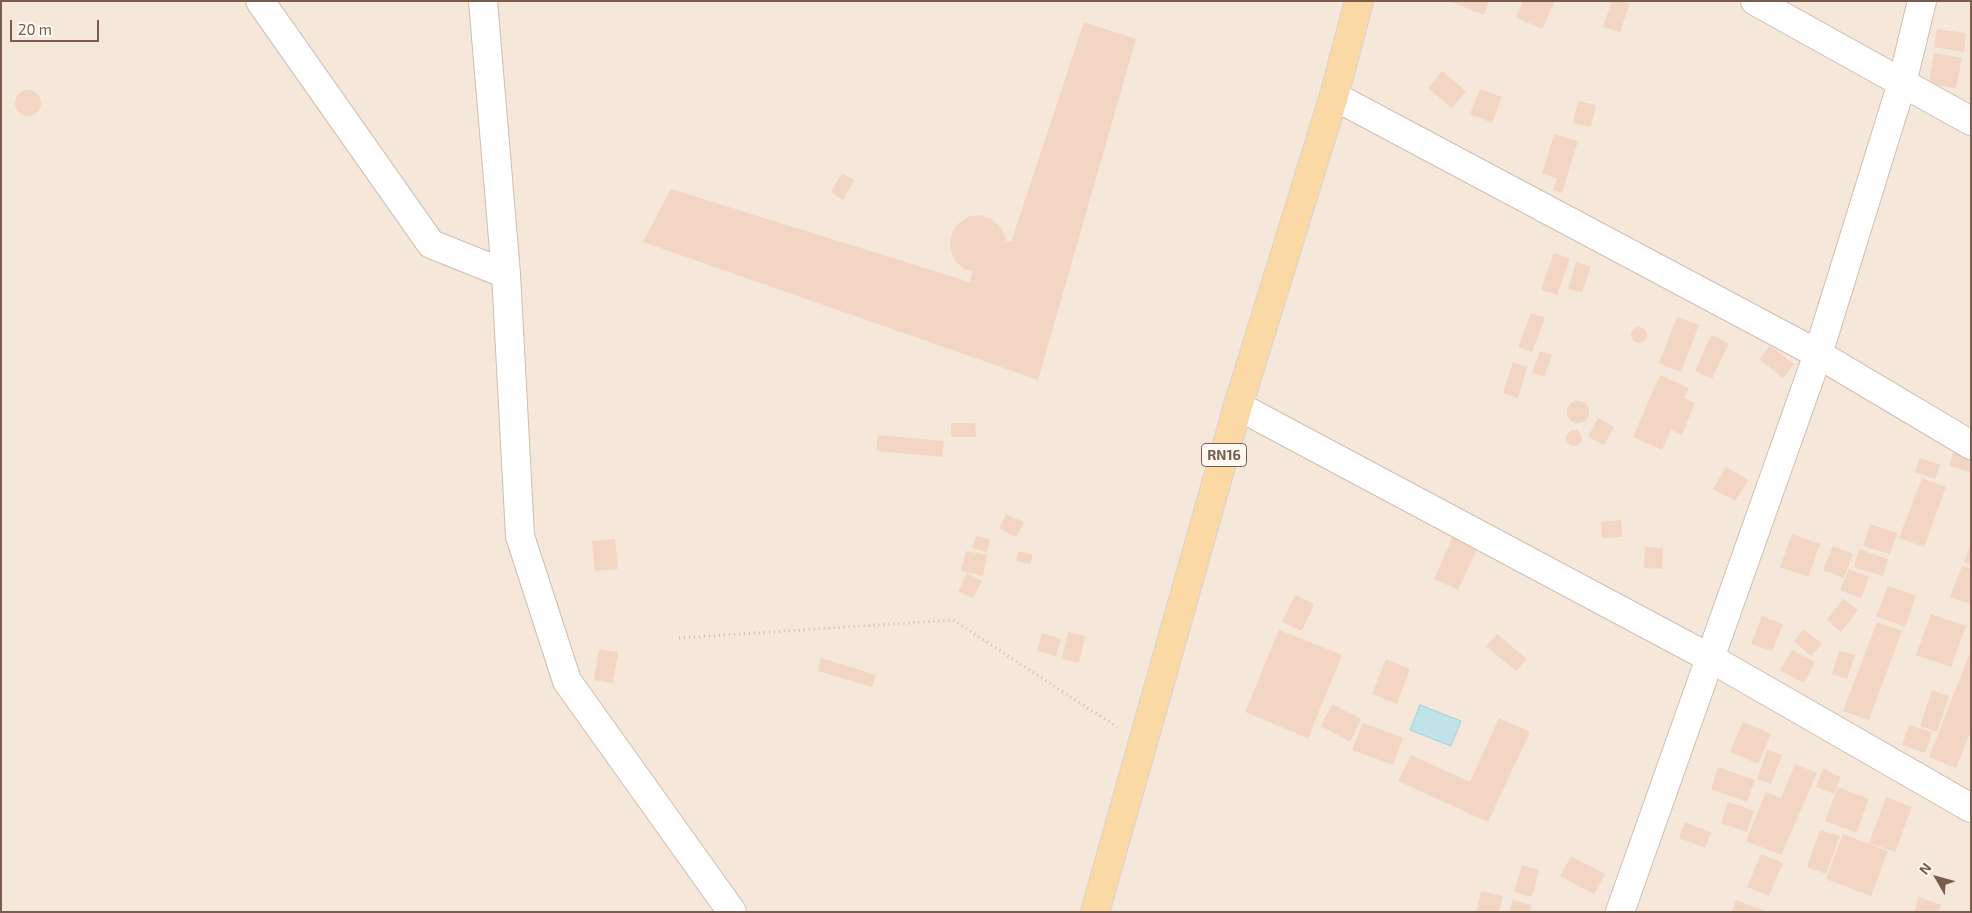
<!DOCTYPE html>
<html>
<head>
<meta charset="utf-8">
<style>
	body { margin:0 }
	#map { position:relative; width:1972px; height:913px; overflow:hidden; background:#fdf6ec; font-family:"Exo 2",sans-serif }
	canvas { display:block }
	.frame { position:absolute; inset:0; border:2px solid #7a5c4d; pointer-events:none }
	.north { position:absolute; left:1912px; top:853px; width:50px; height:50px; -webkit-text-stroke:4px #fffaf3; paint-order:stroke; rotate:308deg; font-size:14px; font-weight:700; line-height:20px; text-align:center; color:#7a5c4d }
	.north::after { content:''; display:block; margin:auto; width:18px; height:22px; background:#7a5c4d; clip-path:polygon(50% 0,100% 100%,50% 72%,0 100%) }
	.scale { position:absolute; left:10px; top:20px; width:89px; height:22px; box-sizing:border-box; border:2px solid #7a5c4d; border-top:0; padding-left:6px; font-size:15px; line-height:18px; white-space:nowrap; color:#7a5c4d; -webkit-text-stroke:4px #fffaf3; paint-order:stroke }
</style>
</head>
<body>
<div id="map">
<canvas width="1972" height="913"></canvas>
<div class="frame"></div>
<div class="north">N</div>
<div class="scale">20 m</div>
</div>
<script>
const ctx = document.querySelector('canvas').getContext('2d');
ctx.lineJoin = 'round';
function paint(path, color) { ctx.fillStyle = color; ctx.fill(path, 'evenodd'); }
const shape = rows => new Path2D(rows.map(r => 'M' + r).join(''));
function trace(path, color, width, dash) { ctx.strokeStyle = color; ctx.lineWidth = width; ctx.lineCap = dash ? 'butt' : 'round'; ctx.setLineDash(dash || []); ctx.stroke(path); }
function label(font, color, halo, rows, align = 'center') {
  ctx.font = font + ' "Exo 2",sans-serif'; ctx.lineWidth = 5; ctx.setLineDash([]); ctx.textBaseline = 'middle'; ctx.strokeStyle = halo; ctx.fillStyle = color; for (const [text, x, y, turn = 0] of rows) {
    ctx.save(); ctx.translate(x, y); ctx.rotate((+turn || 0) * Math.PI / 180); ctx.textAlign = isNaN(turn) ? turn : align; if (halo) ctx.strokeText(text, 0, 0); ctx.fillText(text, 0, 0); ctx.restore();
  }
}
paint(shape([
	[1,1,1971,1,1971,912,1,912]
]), '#f5e8da');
const water = shape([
	[1420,705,1461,721,1451,746,1410,730,1420,705]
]);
paint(water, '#bfe3e8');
trace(water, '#a5d3da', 1);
paint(shape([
	[1450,1,1489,1,1484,15],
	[1523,1,1555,1,1542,29,1516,17],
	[1612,1,1630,3,1620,32,1603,27],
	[1084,22,1136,39,1038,380,643,242,671,189,970,282,972,271,964,269,956,262,951,252,950,241,953,230,960,222,970,216,981,215,991,219,1000,226,1005,236,1006,241,1011,242],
	[1937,29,1966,33,1964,52,1934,47],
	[1934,53,1962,58,1956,88,1929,84],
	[1442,71,1466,91,1452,108,1428,88],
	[1480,89,1502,97,1492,123,1470,114],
	'15 103a13 13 0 1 1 26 0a13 13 0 1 1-26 0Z',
	[1578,101,1596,105,1591,127,1573,123],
	[1554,134,1578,141,1562,193,1553,190,1557,178,1542,174],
	[842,173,854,180,843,200,831,192],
	[1554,253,1570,258,1557,295,1541,289],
	[1576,262,1591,266,1582,292,1568,289],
	[1531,313,1545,318,1532,352,1518,347],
	[1677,317,1699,325,1681,372,1659,363],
	'1631 335a8 8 0 1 1 16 0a8 8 0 1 1-16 0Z',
	[1711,335,1729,343,1712,379,1695,371],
	[1770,346,1794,364,1783,378,1759,359],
	[1540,351,1552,355,1544,377,1532,373],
	[1513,362,1527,367,1518,398,1503,393],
	[1660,375,1689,388,1684,398,1695,403,1682,435,1671,430,1662,450,1633,437],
	'1567 412a11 11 0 1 1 22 0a11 11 0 1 1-22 0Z',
	[1598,418,1614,427,1604,445,1588,437],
	[951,423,975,423,976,437,951,437],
	'1566 438a8 8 0 1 1 16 0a8 8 0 1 1-16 0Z',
	[878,435,944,441,942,457,876,451],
	[1956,447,1971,453,1971,473,1949,465],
	[1920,458,1940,465,1935,479,1915,472],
	[1726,467,1748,480,1735,501,1713,489],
	[1922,478,1946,487,1924,547,1899,538],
	[1006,514,1024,522,1017,537,999,529],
	[1621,520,1622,537,1602,538,1601,522],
	[1870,524,1897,533,1890,554,1863,546],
	[1792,534,1820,544,1808,577,1780,567],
	[976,536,990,539,987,552,972,548],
	[1453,536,1478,547,1458,590,1434,579],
	[615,539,618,569,595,571,592,541],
	[1971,543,1971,564,1964,562],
	[1833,546,1853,554,1844,578,1823,570],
	[1645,547,1663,548,1662,569,1644,568],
	[1859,549,1888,559,1883,576,1854,567],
	[966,551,987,555,983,576,961,571],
	[1019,551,1033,555,1030,564,1016,561],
	[1962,566,1971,569,1971,604,1950,597],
	[1849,569,1869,577,1861,598,1840,590],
	[967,573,982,581,973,598,958,591],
	[1888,586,1916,596,1905,627,1876,616],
	[1295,595,1314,604,1302,631,1282,622],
	[1843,599,1858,610,1841,632,1827,620],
	[1931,614,1966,626,1951,667,1916,655],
	[1762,616,1783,624,1772,651,1751,644],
	[1877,622,1902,631,1869,720,1843,711],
	[1804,629,1822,644,1811,656,1794,641],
	[1279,630,1342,655,1308,738,1245,712],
	[1068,632,1085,636,1079,663,1062,659],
	[1042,633,1061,639,1056,656,1037,651],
	[1497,634,1527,659,1516,671,1486,646],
	[599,649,618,652,613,683,594,680],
	[1792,650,1815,662,1804,683,1780,670],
	[1971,650,1971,731,1956,768,1929,757],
	[1839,651,1855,655,1847,679,1832,674],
	[821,658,876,675,872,687,818,671],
	[1386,659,1410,669,1397,704,1372,694],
	[1932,690,1949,696,1937,732,1920,726],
	[1332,704,1361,719,1350,742,1321,726],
	[1499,718,1530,732,1488,822,1398,781,1411,755,1470,782],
	[1743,722,1771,734,1758,764,1730,752],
	[1363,723,1403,738,1393,765,1352,750],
	[1909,725,1932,732,1925,753,1902,745],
	[1767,750,1782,755,1771,784,1757,779],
	[1795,764,1817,773,1781,855,1746,841,1766,792,1781,798],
	[1718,767,1755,780,1747,802,1711,789],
	[1823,769,1841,777,1834,794,1816,787],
	[1838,787,1869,799,1856,833,1825,821],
	[1886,797,1912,807,1895,852,1869,843],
	[1728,802,1754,810,1747,832,1721,823],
	[1685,822,1711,833,1705,848,1679,838],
	[1820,830,1840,836,1826,874,1807,867],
	[1843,834,1888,851,1871,896,1826,879],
	[1761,854,1783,863,1769,896,1747,887],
	[1571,856,1605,874,1594,894,1560,876],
	[1522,865,1539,870,1532,897,1514,892],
	[1481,891,1503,896,1499,912,1476,912],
	[1919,897,1941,905,1938,912,1914,912],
	[1513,900,1532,905,1530,912,1509,912],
	[1736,900,1768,912,1732,912]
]), '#f3d5c3');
const minor = shape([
	[260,1,431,244,506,274],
	[483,1,506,274,520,536,567,681,732,912],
	[1755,1,1971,121],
	[1334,96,1818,354,1971,445],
	[1238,406,1710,658,1971,808],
	[1620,912,1818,354,1902,83,1922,1]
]);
const primary = shape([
	[1095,912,1238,406,1334,96,1359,1]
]);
trace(minor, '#d1beb0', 30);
trace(primary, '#dad1cd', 30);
trace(shape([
	[679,638,953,620,1117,727]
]), '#d9b8a5', 3, [1, 4]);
trace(minor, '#fff', 28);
trace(primary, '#fbd9a5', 28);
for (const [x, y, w] of [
	[1224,455,45]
]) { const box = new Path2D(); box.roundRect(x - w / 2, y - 11.5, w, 23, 4); ctx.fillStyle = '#fffaf3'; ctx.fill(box); trace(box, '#7a5c4d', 1); }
label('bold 14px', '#7a5c4d', null, [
	["RN16",1224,455]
]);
</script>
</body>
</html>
